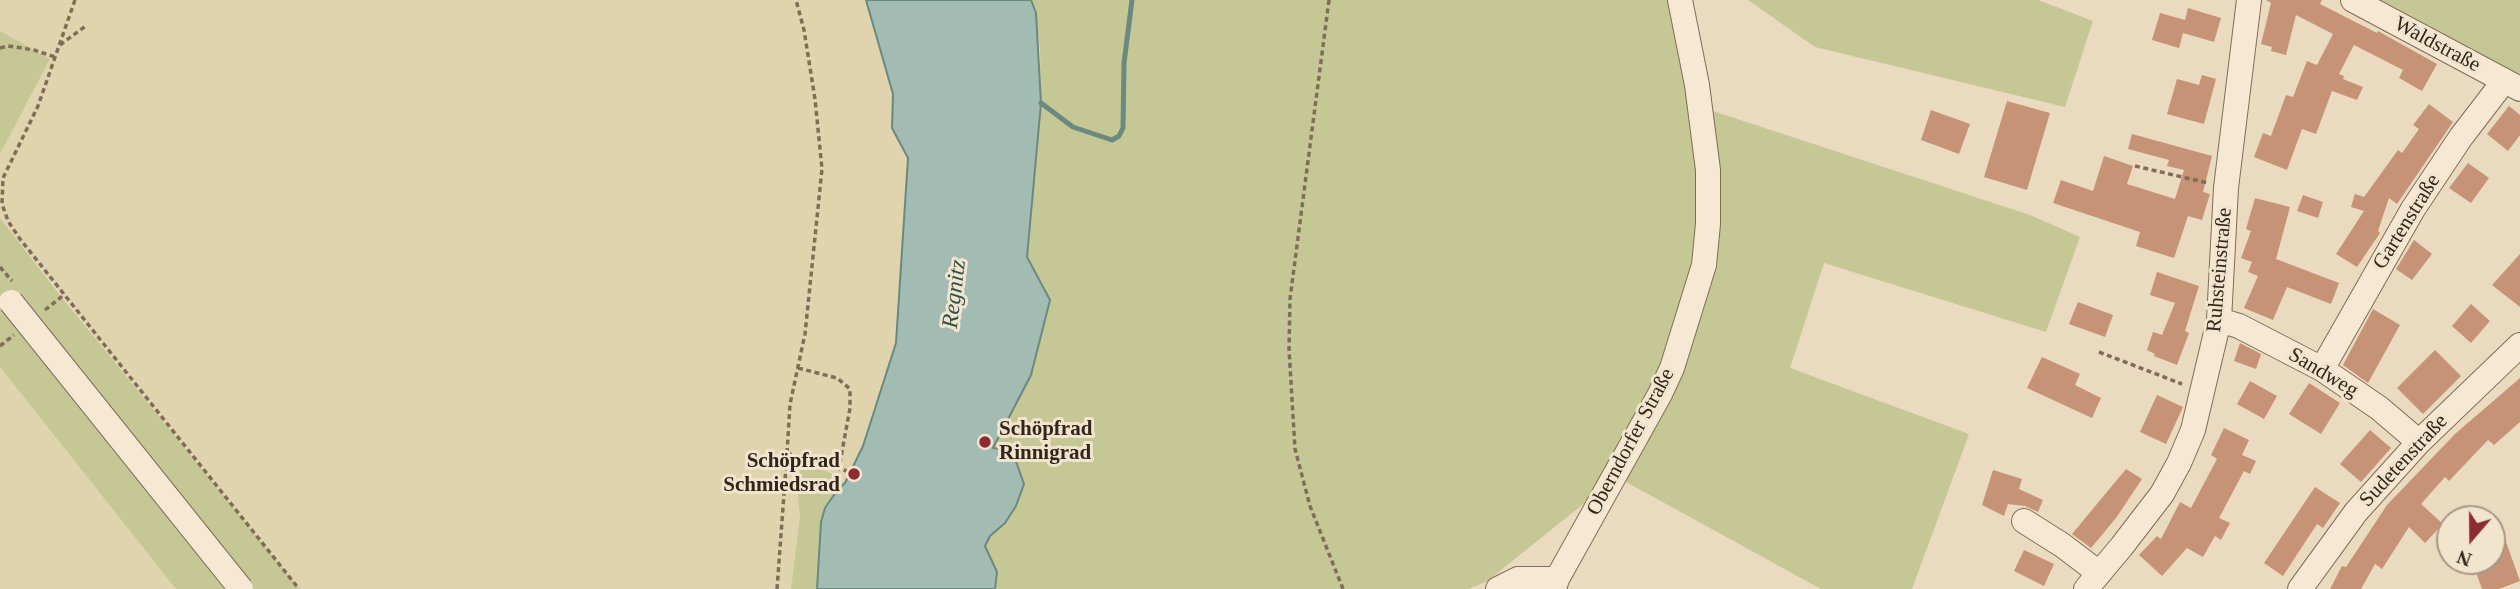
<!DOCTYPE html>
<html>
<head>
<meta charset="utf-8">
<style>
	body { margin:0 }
	#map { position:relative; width:2520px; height:589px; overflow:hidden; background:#eadabf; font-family:Georgia,serif }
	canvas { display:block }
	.north { position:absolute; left:2436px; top:505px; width:70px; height:70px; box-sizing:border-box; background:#f2e5ce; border:2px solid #a59887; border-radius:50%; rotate:200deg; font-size:19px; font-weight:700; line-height:28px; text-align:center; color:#32251c }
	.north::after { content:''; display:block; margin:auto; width:24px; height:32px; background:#8c2d34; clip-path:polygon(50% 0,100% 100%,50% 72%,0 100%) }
</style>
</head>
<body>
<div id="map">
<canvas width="2520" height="589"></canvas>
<div class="north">N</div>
</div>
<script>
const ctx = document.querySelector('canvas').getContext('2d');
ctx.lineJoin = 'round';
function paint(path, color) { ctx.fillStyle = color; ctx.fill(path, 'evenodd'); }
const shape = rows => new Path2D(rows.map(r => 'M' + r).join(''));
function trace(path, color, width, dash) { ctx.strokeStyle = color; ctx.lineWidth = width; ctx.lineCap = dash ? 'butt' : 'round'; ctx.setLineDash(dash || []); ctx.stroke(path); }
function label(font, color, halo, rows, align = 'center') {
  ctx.font = font + ' Georgia,serif'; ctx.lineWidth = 6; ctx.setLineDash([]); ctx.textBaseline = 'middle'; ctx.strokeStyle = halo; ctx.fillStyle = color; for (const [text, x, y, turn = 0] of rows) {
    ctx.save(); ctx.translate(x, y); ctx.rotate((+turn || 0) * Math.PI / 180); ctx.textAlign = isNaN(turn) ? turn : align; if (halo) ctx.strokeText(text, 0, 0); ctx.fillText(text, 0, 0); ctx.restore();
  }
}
paint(shape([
	[0,0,866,0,893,94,892,128,908,158,896,343,863,446,845,484,834,475,797,485,800,516,791,589,300,589,0,218,0,154,50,60,0,31],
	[0,367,176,589,0,589]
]), '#dfd4ad');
paint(shape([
	[1031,0,1680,0,1710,110,2030,215,2080,237,2046,332,1824,263,1790,368,1969,434,1912,589,1821,589,1617,477,1486,582,1469,589,995,589,997,572,985,546,990,536,1005,523,1007,450,993,449,1050,300,1027,257,1041,103,1040,51,1036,13],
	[1748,0,2038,0,2093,21,2065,107,1815,47],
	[2375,0,2520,0,2520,75],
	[0,31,50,59,0,154],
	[0,218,60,295,300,589,176,589,0,367],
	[811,464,834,475,845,484,838,489,825,508,821,522,817,589,791,589,800,516,797,485,801,468]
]), '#c5c794');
const water = shape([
	[866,0,1031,0,1036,13,1041,103,1027,257,1050,300,1031,375,993,448,1007,450,1014,456,1024,484,1016,506,1005,523,990,536,985,546,997,572,995,589,817,589,821,522,825,508,838,489,845,483,863,446,896,343,908,158,892,128,893,94,866,0]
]);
paint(water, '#a2bcb3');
trace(water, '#6a897f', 2);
trace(shape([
	[1041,103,1073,127,1112,140,1119,136,1123,128,1124,63,1132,0]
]), '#6a897f', 5);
paint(shape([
	[2266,0,2322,0,2320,4,2377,33,2378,31,2437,64,2422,91,2399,78,2403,70,2354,45,2339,74,2344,76,2343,79,2363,87,2357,100,2332,91,2316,134,2302,129,2287,170,2254,157,2263,133,2271,136,2286,95,2293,97,2307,61,2317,65,2333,34,2296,15,2286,55,2271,51,2272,47,2261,44,2271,3],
	[2188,8,2221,18,2214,42,2183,33,2179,48,2152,40,2160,13,2185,20],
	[2202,75,2216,79,2204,124,2167,114,2177,79,2199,85],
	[2007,101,2050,113,2027,190,1984,177],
	[2429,104,2453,122,2397,204,2389,198,2378,231,2380,233,2357,267,2336,254,2364,211,2351,207,2355,194,2364,197,2398,150,2402,153,2419,129,2413,125],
	[2509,106,2520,115,2520,135,2508,151,2487,134],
	[1931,110,1970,124,1959,154,1921,140],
	[2132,134,2212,156,2203,192,2210,194,2202,220,2188,216,2174,258,2136,246,2140,232,2053,203,2061,180,2093,191,2104,156,2133,166,2127,184,2175,199,2184,170,2167,166,2169,160,2128,149],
	[2468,163,2489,178,2471,203,2449,188],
	[2303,195,2323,202,2318,218,2297,211],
	[2255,198,2290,207,2276,259,2339,283,2331,304,2287,287,2273,320,2244,308,2258,276,2248,272,2252,262,2241,258,2251,231,2246,229],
	[2414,240,2432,254,2412,280,2396,269],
	[2520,254,2520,307,2492,285],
	[2157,272,2199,286,2185,331,2189,333,2177,365,2154,356,2155,354,2147,350,2153,332,2162,335,2175,303,2150,295],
	[2078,302,2113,315,2105,337,2069,324],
	[2471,304,2490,321,2471,343,2452,326],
	[2373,309,2400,325,2368,383,2343,365],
	[2240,343,2261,354,2256,369,2234,361],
	[2435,350,2461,376,2423,414,2397,388],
	[2042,357,2080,374,2075,385,2101,398,2092,418,2027,388],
	[2520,378,2520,422,2494,445,2488,440,2449,481,2445,477,2421,504,2443,524,2425,543,2409,527,2382,569,2375,564,2361,589,2330,589,2342,566,2346,567,2387,505,2455,434],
	[2250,381,2277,396,2264,419,2237,404],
	[2309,383,2340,403,2321,434,2289,414],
	[2157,395,2183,407,2166,444,2140,432],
	[2224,428,2249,440,2242,455,2256,461,2250,474,2244,471,2219,518,2230,523,2221,540,2215,536,2203,557,2187,548,2162,576,2139,555,2157,536,2161,539,2180,502,2191,508,2217,459,2211,455],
	[2370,430,2391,448,2361,482,2340,464],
	[2126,469,2142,479,2116,518,2091,548,2072,534],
	[1993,470,2022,479,2019,489,2043,500,2038,512,2025,506,2008,504,2004,516,1982,505],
	[2315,487,2340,503,2323,528,2317,524,2283,576,2264,563],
	[2505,539,2520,581,2499,589,2482,589,2472,561,2492,561,2492,544],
	[2024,550,2054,564,2044,586,2014,571]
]), '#c69377');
const minor = shape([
	[2353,0,2520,89],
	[2219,320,2239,326,2322,369,2379,408,2419,442],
	[2322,369,2413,209,2461,137,2504,81],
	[2024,521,2062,545,2099,573],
	[1498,589,1518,579,1557,579],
	[1554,589,1557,579,1660,394,1672,368,1704,265,1708,224,1708,170,1697,85,1680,0],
	[2086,589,2122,546,2162,494,2179,463,2193,430,2219,320,2226,188,2249,0],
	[2300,589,2356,512,2419,442,2520,345]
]);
trace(minor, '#826c59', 26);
trace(shape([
	[75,0,38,106,3,178,2,204,8,221,20,239,299,589],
	[1329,0,1290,299,1289,349,1295,449,1310,506,1343,589],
	[60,45,87,25],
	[0,48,8,46,34,50,55,57],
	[2135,166,2208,183],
	[0,267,12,281],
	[45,310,65,294],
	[0,346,14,335],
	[2099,352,2182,384],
	[798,368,837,378,850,389,850,408,839,468],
	[787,453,790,404,805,334,822,169,815,99,804,30,796,0],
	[777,589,787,453,847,471]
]), '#826c59', 3.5, [5, 3.5]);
trace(minor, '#f6e8d2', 24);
const minorBridge = shape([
	[11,302,241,589]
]);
trace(minorBridge, '#826c59', 26, []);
trace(minorBridge, '#f6e8d2', 24);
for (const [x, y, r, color] of [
	[985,442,7,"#8c2d34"],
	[854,474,7,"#8c2d34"]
]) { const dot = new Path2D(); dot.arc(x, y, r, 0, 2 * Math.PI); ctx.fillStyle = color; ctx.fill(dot); trace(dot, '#f2e5ce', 2.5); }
label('21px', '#32251c', '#f2e5ce', [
	["Waldstraße",2437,45,28],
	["Gartenstraße",2407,222,-58],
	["Ruhsteinstraße",2220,270,-85],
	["Sandweg",2323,373,31],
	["Oberndorfer Straße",1631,442,-62],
	["Sudetenstraße",2404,461,-47]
]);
label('bold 21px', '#32251c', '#f2e5ce', [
	["Schöpfrad",999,430],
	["Rinnigrad",999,454],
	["Schöpfrad",840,462,"right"],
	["Schmiedsrad",840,486,"right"]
], 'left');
label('italic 23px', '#2c514c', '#f2e5ce', [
	["Regnitz",955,294,-83]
]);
</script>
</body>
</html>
